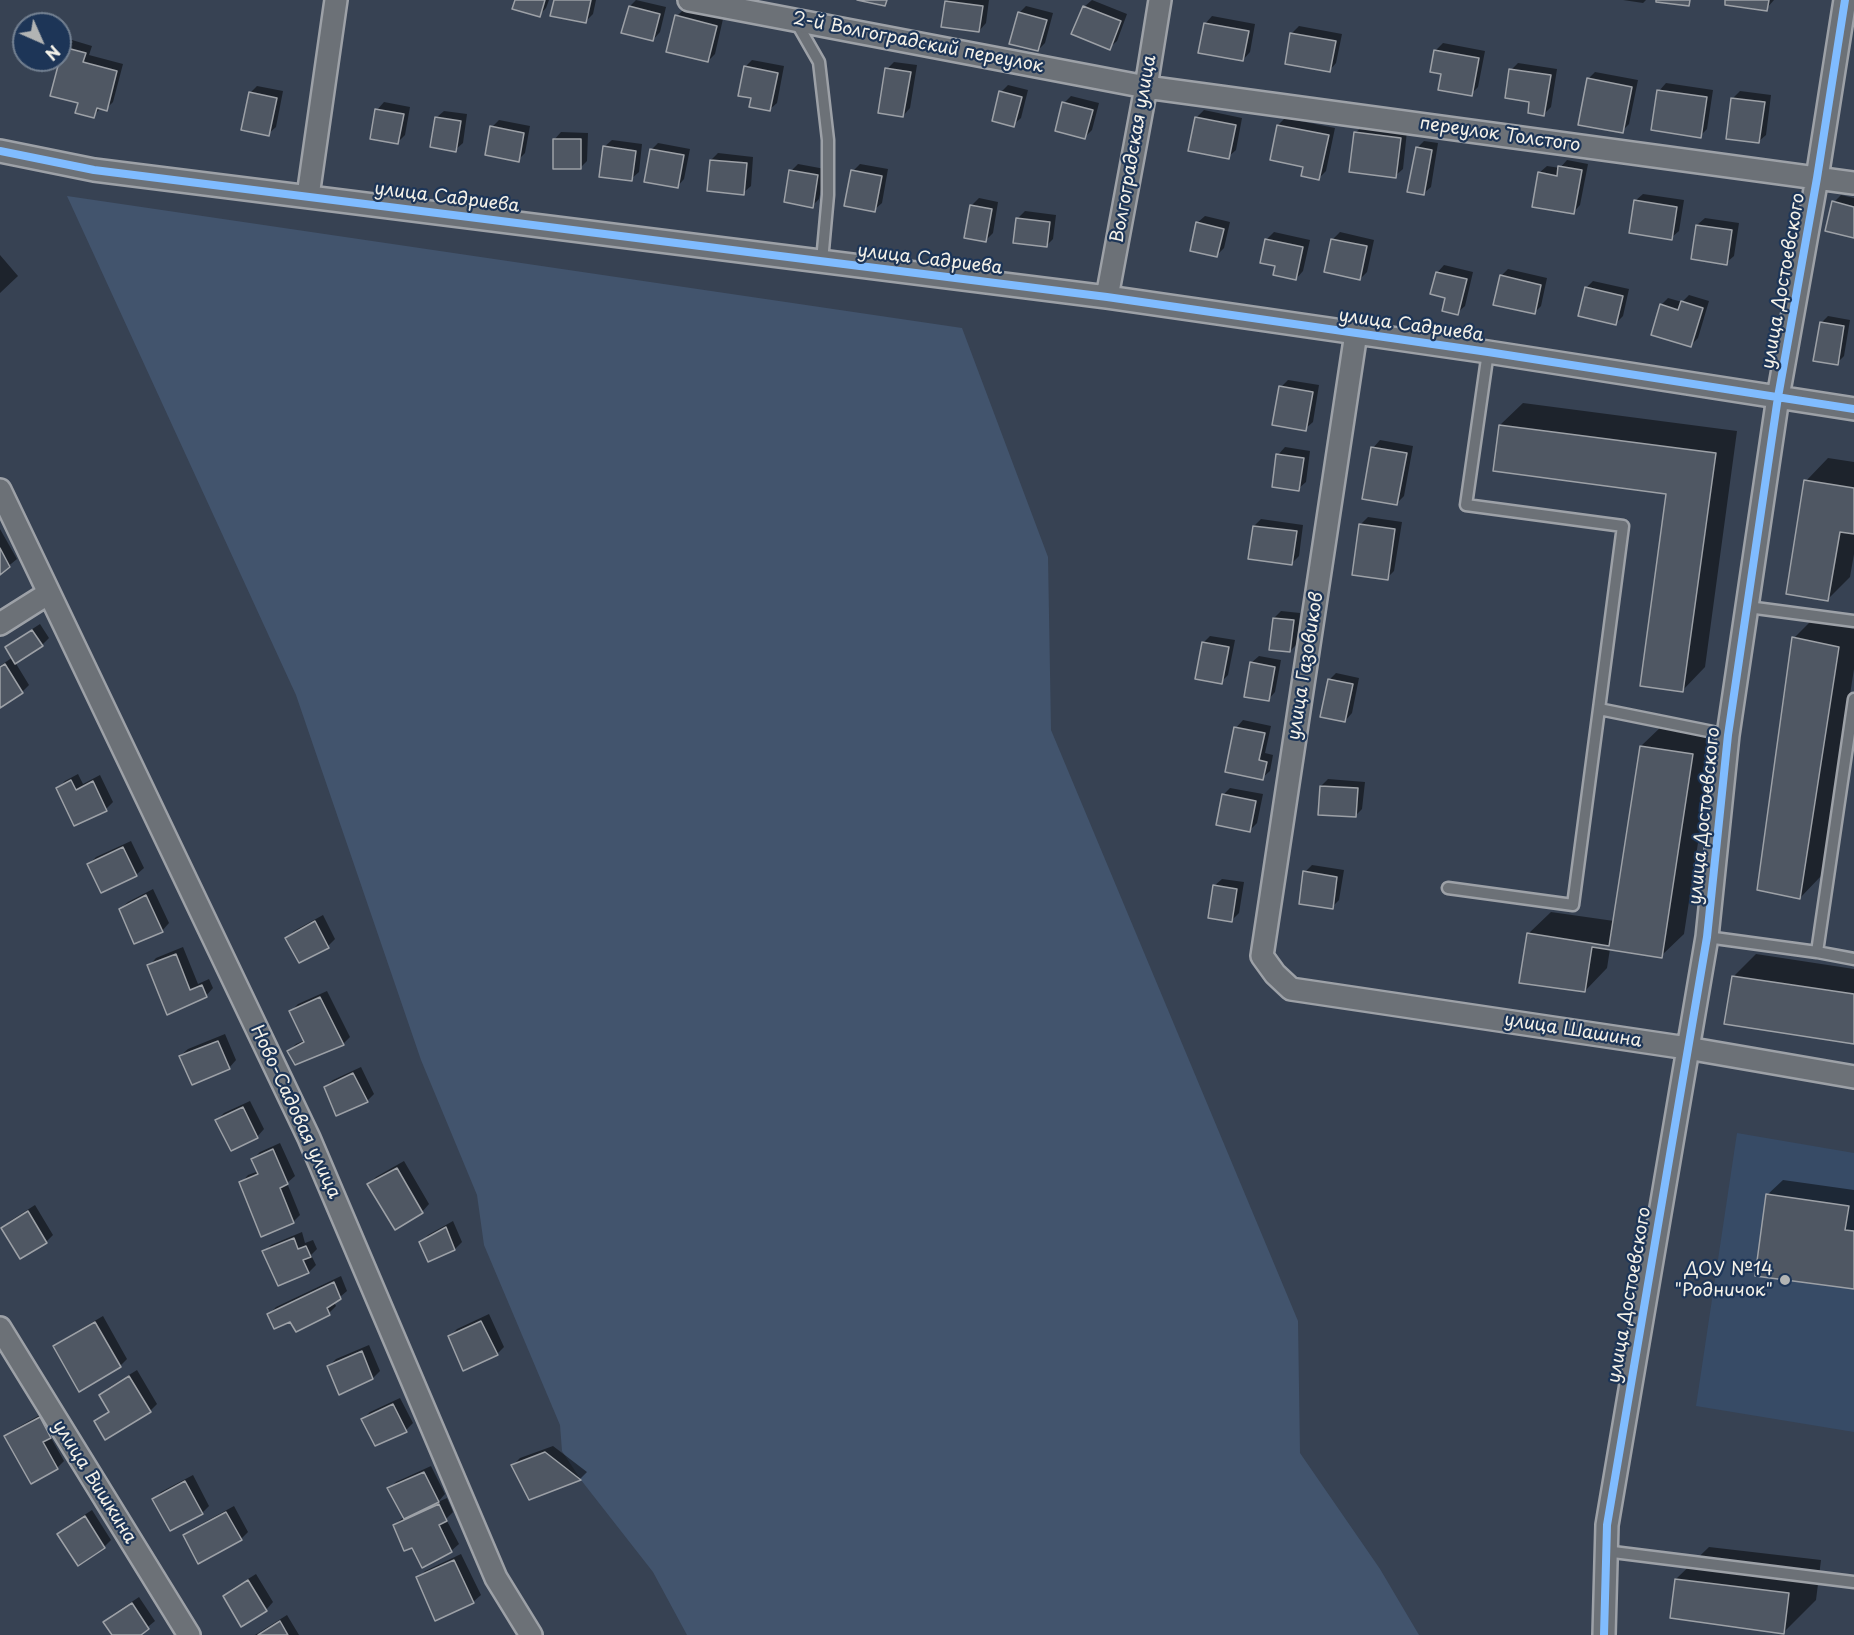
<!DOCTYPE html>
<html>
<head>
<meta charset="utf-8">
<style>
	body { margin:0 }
	#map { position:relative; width:1854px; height:1635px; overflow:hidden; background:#374253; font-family:"Playpen Sans",sans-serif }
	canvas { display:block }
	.north { position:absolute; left:12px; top:12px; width:60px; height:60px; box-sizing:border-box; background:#1d3557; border:2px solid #738091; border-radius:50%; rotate:135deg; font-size:16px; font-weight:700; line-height:24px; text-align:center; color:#f4f1e8 }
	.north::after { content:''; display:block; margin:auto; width:21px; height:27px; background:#b2b4b4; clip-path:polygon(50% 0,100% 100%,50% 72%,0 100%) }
</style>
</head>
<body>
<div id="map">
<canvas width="1854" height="1635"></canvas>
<div class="north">N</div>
</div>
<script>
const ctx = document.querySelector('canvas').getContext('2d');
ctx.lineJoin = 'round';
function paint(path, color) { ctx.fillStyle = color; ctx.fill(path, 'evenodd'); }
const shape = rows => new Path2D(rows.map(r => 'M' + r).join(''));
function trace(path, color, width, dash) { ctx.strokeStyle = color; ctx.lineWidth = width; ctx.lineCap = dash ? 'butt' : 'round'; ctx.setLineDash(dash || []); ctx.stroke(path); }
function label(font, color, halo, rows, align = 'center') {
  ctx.font = font + ' "Playpen Sans",sans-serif'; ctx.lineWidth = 4.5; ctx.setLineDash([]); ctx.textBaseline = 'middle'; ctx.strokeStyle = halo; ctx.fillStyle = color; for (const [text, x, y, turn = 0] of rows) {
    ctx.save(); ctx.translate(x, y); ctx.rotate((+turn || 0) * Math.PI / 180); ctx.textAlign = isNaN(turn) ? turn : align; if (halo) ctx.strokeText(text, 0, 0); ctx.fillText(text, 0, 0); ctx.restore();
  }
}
paint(shape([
	[1737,1133,1854,1153,1854,1432,1696,1406]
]), '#374b66');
paint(shape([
	[67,196,962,328,1048,557,1051,730,1298,1321,1300,1453,1380,1569,1419,1635,687,1635,653,1572,581,1480,562,1451,560,1425,484,1245,477,1195,421,1060,296,695]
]), '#42546d');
paint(shape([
	[516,0,549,0,546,8,539,15],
	[555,0,596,0,593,14,586,21],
	[636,0,666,7,660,32,653,40,630,6],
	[948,0,989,0,986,23,979,31,946,2],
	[1092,0,1127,14,1117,41,1109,48,1084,7],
	[1623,0,1646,0,1643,3],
	[1727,0,1774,0,1766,9],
	[1026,6,1053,13,1045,43,1038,50,1019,13],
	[684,9,723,19,715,54,708,61,677,16],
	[1212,16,1255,24,1250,52,1243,60,1205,24],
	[1299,26,1342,34,1336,63,1329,71,1292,33],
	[72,40,92,46,89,55,123,64,113,102,106,109,101,108,93,116,80,102,64,48],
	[1443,43,1485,51,1478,87,1471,94,1442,73,1436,50],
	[752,60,784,66,777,103,769,110,752,97,745,67],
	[894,62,917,65,910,108,903,116,887,69],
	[1518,63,1557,69,1551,107,1544,114,1531,101,1511,70],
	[1595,72,1638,80,1629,124,1622,131,1588,79],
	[1666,83,1713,90,1707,129,1700,136,1659,91],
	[1008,85,1028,90,1021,118,1013,125,1001,92],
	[257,86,283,91,276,127,268,134,250,93],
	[1740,91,1771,95,1766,135,1758,142,1733,98],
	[1071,96,1099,103,1092,130,1085,137,1064,103],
	[384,102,410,107,405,135,397,143,377,110],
	[1204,110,1242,118,1236,150,1228,157,1197,117],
	[444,111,467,114,463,143,455,150,436,118],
	[1285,118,1335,128,1326,171,1319,178,1305,165,1278,125],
	[499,120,530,126,525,153,518,160,492,127],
	[1363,126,1407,131,1403,169,1395,176,1355,133],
	[561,132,588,133,587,161,580,168,554,140],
	[612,140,642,144,639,172,631,179,604,147],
	[1424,141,1438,143,1431,187,1423,194,1417,148],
	[658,143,690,149,684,179,677,187,651,150],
	[718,153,753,157,751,186,743,193,711,160],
	[1567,160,1588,164,1580,205,1573,213,1539,173,1547,166,1560,168],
	[798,164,825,169,819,199,812,206,791,171],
	[860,164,888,169,882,203,874,210,853,171],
	[1643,194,1684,200,1679,231,1671,238,1635,201],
	[1841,195,1854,198,1854,236,1834,202],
	[979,198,998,202,993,233,986,240,971,206],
	[1025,211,1056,215,1053,239,1046,246,1018,218],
	[1205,216,1230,222,1224,248,1217,255,1197,223],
	[1705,218,1739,223,1734,256,1726,263,1697,225],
	[1274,232,1310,240,1303,271,1296,279,1277,265,1266,240],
	[1340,232,1374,240,1367,272,1360,279,1333,239],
	[0,255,18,276,0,293],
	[1444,265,1473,272,1465,306,1457,313,1447,297,1437,273],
	[1508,269,1547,278,1541,306,1534,313,1501,276],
	[1593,281,1629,289,1623,316,1616,323,1586,288],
	[1689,295,1709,301,1698,338,1691,345,1661,305,1668,298,1682,302],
	[1828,316,1850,320,1844,356,1837,363,1821,323],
	[1288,380,1319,385,1313,422,1305,429,1281,387],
	[1523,403,1737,431,1705,667,1683,690,1668,492,1500,425],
	[1380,440,1413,446,1404,496,1397,503,1373,448],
	[1285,447,1310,451,1306,482,1298,489,1278,455],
	[1828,458,1854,462,1854,554,1850,577,1828,599,1806,481],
	[1368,517,1402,522,1394,571,1387,578,1360,525],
	[1261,519,1303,525,1299,556,1292,563,1254,526],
	[0,529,17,559,0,573],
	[1281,611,1300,613,1297,644,1290,651,1274,618],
	[1816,616,1854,623,1854,669,1822,875,1800,898,1794,638],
	[40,624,49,638,42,645,15,662,29,685,22,692,0,706,0,666,13,657,7,648,14,641],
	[1210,636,1235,640,1228,675,1221,682,1203,643],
	[1259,656,1281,660,1275,692,1268,700,1251,663],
	[1336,673,1359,678,1352,713,1345,721,1329,680],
	[1243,720,1271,726,1265,753,1273,755,1270,771,1262,778,1236,728],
	[1664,724,1715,732,1684,934,1661,956,1610,949,1607,968,1585,991,1528,934,1551,912,1614,921,1641,746],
	[78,774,83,784,100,775,113,802,106,809,58,788,65,781],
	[1328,779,1365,782,1362,809,1355,816,1321,786],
	[1230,788,1263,794,1257,823,1250,830,1223,795],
	[131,841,144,868,136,875,89,864,96,857],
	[1312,865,1344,870,1339,900,1332,907,1305,872],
	[1222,879,1244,882,1239,913,1232,920,1214,886],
	[153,889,169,923,162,931,120,909,128,902],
	[323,915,335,939,328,946,300,961,287,938,294,931],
	[183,947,198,984,209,979,213,988,206,996,168,1013,149,966,156,958],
	[1756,954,1854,969,1854,1042,1733,977],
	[327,991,350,1037,343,1044,289,1051,296,1044,305,1040,291,1011,298,1004],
	[225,1034,236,1060,229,1068,180,1056,188,1049],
	[361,1067,374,1094,367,1101,325,1087,333,1080],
	[250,1101,264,1129,257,1137,217,1120,224,1113],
	[280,1143,295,1176,287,1183,300,1215,293,1222,241,1183,248,1175,259,1171,253,1159,260,1152],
	[404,1161,429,1204,422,1212,369,1184,376,1177],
	[1783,1180,1854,1190,1854,1288,1767,1195],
	[35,1205,53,1235,46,1242,21,1257,3,1228,10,1221],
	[453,1221,462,1242,455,1249,429,1260,421,1242,428,1235],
	[302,1232,305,1243,313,1240,317,1249,311,1255,316,1265,309,1272,278,1284,264,1252,271,1245],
	[341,1276,347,1291,334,1302,336,1306,329,1313,291,1320,269,1314,276,1307],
	[489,1314,504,1347,497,1354,450,1336,457,1329],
	[103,1316,127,1359,120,1366,55,1347,62,1340],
	[369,1345,380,1371,373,1378,340,1393,329,1366,336,1359],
	[137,1370,157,1404,150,1411,96,1422,110,1410,101,1395,108,1388],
	[400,1398,413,1423,406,1430,363,1419,370,1412],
	[47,1411,57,1429,50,1436,64,1461,57,1468,6,1437,13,1430],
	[553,1446,587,1472,580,1479,530,1498,513,1465,520,1458],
	[431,1466,445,1494,438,1502,447,1498,453,1512,446,1519,459,1544,451,1551,412,1546,394,1525,404,1517,389,1489,396,1482],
	[193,1475,209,1506,202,1513,154,1499,161,1492],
	[234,1506,248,1532,241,1539,185,1536,192,1529],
	[92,1510,111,1540,104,1547,59,1534,66,1527],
	[1709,1547,1821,1560,1816,1600,1784,1632,1676,1579],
	[461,1554,481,1595,473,1602,418,1578,425,1571],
	[256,1574,273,1602,266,1610,242,1624,224,1596,232,1589],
	[139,1597,155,1621,138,1635,114,1635,105,1622,112,1615],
	[287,1615,299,1635,255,1635]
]), '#0007');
const building = shape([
	[515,0,545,0,540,17,512,9,515,0],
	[554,0,591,0,586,23,550,16,554,0],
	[857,0,887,0,885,6,857,0],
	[1656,0,1690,0,1689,6,1656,2,1656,0],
	[1725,0,1769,0,1767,11,1725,5,1725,0],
	[945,1,983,6,979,32,941,27,945,1],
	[629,6,660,14,653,41,621,33,629,6],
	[1083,6,1121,21,1110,50,1071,34,1083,6],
	[1018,12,1047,20,1038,51,1009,44,1018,12],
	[675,15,717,26,708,62,666,52,675,15],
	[1204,23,1249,31,1243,61,1198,53,1204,23],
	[1290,33,1336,41,1330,72,1285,64,1290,33],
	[63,47,86,53,83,62,117,71,107,111,97,108,94,118,75,113,78,103,50,96,63,47],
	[1434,50,1479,58,1472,96,1438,90,1441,74,1430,72,1434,50],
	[744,66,778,73,770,111,749,107,751,98,738,96,744,66],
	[885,68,911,72,903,117,878,113,885,68],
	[1509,69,1551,75,1544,116,1528,113,1529,102,1505,98,1509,69],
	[1587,78,1632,87,1623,133,1578,125,1587,78],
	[1657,90,1707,97,1701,138,1651,130,1657,90],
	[999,91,1022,97,1014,127,992,121,999,91],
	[249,92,277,98,269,136,241,130,249,92],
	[1731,98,1765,102,1759,143,1726,139,1731,98],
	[1062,102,1093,110,1085,139,1055,131,1062,102],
	[375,109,404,114,398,144,370,139,375,109],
	[435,117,461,121,456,152,430,147,435,117],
	[1195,117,1236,125,1229,159,1188,151,1195,117],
	[1277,125,1329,135,1319,180,1301,176,1303,167,1270,160,1277,125],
	[490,126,524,133,519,162,485,155,490,126],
	[1354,132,1401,138,1396,178,1349,172,1354,132],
	[553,139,581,139,581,169,553,169,553,139],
	[603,146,636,151,632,181,599,177,603,146],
	[1416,147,1432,150,1424,195,1407,192,1416,147],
	[650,149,684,155,678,188,644,182,650,149],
	[710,160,747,163,744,195,707,191,710,160],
	[1558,166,1582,170,1574,214,1532,207,1538,172,1557,176,1558,166],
	[789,170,818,175,813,208,784,202,789,170],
	[851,170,882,176,875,212,844,206,851,170],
	[1634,200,1677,207,1672,240,1629,233,1634,200],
	[1832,201,1854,207,1854,238,1825,231,1832,201],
	[970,205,992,209,986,242,964,238,970,205],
	[1016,218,1050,222,1047,247,1013,243,1016,218],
	[1196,222,1224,229,1217,257,1190,251,1196,222],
	[1696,225,1732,230,1727,265,1691,259,1696,225],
	[1265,239,1303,247,1296,280,1273,275,1275,266,1260,263,1265,239],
	[1331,239,1367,246,1360,280,1324,272,1331,239],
	[1436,272,1467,279,1458,315,1442,311,1445,298,1430,294,1436,272],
	[1500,275,1541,285,1535,314,1493,305,1500,275],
	[1585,287,1623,296,1616,325,1578,316,1585,287],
	[1681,301,1703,308,1691,347,1651,335,1660,304,1678,310,1681,301],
	[1820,322,1844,326,1838,365,1813,361,1820,322],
	[1279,386,1313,392,1306,431,1272,425,1279,386],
	[1499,425,1716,453,1683,692,1640,686,1666,494,1493,471,1499,425],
	[1371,447,1407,453,1397,505,1362,499,1371,447],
	[1276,454,1304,458,1299,491,1272,487,1276,454],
	[1804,480,1854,488,1854,534,1840,532,1828,601,1786,594,1804,480],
	[1359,524,1395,529,1388,580,1352,575,1359,524],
	[1253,526,1297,531,1292,565,1248,559,1253,526],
	[0,548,10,567,0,575,0,548],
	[1273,618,1294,620,1290,652,1269,650,1273,618],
	[32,630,43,646,15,664,5,647,32,630],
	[1792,637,1839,647,1800,899,1757,890,1792,637],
	[1202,642,1229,647,1222,684,1195,679,1202,642],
	[1250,662,1275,667,1269,701,1244,697,1250,662],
	[5,664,23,693,0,708,0,667,5,664],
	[1328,679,1353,684,1345,722,1320,717,1328,679],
	[1234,727,1265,733,1259,760,1267,762,1263,780,1225,772,1234,727],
	[1640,746,1693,754,1662,958,1592,947,1585,992,1519,983,1527,933,1609,946,1640,746],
	[71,780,76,790,93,781,107,811,74,826,56,788,71,780],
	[1320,786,1358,788,1356,817,1318,815,1320,786],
	[1222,794,1256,801,1250,832,1216,825,1222,794],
	[123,847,137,876,101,893,87,864,123,847],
	[1303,871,1337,877,1333,909,1299,904,1303,871],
	[1213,885,1237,889,1232,922,1208,918,1213,885],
	[146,895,163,932,134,944,119,909,146,895],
	[315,921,329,948,299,963,285,938,315,921],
	[176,954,190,990,202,985,207,997,167,1015,147,965,176,954],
	[1732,976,1854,994,1854,1044,1724,1024,1732,976],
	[320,997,344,1045,295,1065,287,1051,304,1042,289,1011,320,997],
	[218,1041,230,1069,192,1085,179,1056,218,1041],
	[353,1073,368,1102,336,1116,324,1087,353,1073],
	[243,1107,258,1138,231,1151,215,1120,243,1107],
	[273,1149,288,1184,280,1188,294,1223,261,1237,239,1182,258,1174,251,1159,273,1149],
	[397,1168,423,1213,395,1230,367,1184,397,1168],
	[1766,1194,1849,1206,1845,1230,1854,1231,1854,1289,1755,1276,1766,1194],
	[28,1211,47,1243,20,1259,1,1228,28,1211],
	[446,1227,455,1250,428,1262,419,1242,446,1227],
	[294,1238,298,1249,306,1246,311,1257,303,1260,309,1273,278,1286,262,1251,294,1238],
	[334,1282,341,1299,327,1308,330,1315,296,1332,290,1322,274,1329,267,1314,334,1282],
	[481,1321,498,1355,463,1371,448,1336,481,1321],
	[95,1322,121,1367,79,1392,53,1346,95,1322],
	[362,1351,373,1379,339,1395,327,1366,362,1351],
	[129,1376,151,1412,105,1440,94,1421,109,1412,99,1395,129,1376],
	[393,1404,407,1432,375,1446,361,1419,393,1404],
	[40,1417,51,1438,43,1442,58,1469,31,1484,4,1436,40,1417],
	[545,1452,581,1480,529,1500,511,1465,545,1452],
	[424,1472,439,1502,404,1519,387,1488,424,1472],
	[185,1481,203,1514,170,1531,152,1499,185,1481],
	[439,1504,447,1521,439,1525,452,1552,422,1568,412,1548,404,1551,393,1525,439,1504],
	[226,1512,242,1540,198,1564,183,1535,226,1512],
	[85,1516,105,1548,78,1566,57,1534,85,1516],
	[454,1560,474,1603,435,1621,416,1577,454,1560],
	[1675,1579,1789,1593,1784,1634,1670,1618,1675,1579],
	[248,1580,267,1611,241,1627,223,1596,248,1580],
	[132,1603,149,1629,141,1635,112,1635,103,1622,132,1603],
	[280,1621,288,1635,258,1635,280,1621]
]);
paint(building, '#4f5763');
trace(building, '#9da1a7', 1.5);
const service = shape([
	[795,20,819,62,828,140,828,195,822,261],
	[1488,352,1466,505,1623,526,1599,709,1728,735],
	[1748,607,1854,621],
	[1854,699,1817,952,1854,959],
	[1448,888,1573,905,1599,709],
	[1707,937,1817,952],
	[1605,1551,1854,1582]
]);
const minor = shape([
	[689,0,1146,87,1854,183],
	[0,151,94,170,1107,297,1488,352,1854,409],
	[308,196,336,0],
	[1107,297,1146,87,1160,0],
	[1356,333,1262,956,1275,974,1291,989,1687,1048,1854,1077],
	[0,490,309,1138,496,1578,531,1635],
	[0,624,49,593],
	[0,1328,189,1635],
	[1604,1635,1607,1525,1707,937,1728,735,1778,397,1817,178,1845,0]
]);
trace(service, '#9da1a7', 15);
trace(minor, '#9da1a7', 26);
trace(service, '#6c7177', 10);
trace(minor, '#6c7177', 21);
trace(shape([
	[0,151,94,170,1107,297,1488,352,1854,409],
	[1604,1635,1607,1525,1707,937,1728,735,1778,397,1817,178,1845,0]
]), '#80bcff', 8);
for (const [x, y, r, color] of [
	[1785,1280,6,"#b2b4b4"]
]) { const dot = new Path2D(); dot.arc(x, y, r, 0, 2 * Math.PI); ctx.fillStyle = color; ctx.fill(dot); trace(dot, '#1d3557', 2); }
label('18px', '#f4f1e8', '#1d3557', [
	["2-й Волгоградский переулок",918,43,11],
	["переулок Толстого",1500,135,8],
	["Волгоградская улица",1134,149,-80],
	["улица Садриева",447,198,7],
	["улица Садриева",930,260,7],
	["улица Достоевского",1784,281,-80],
	["улица Садриева",1411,326,8],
	["улица Газовиков",1306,666,-81],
	["улица Достоевского",1705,816,-84],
	["улица Шашина",1573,1031,9],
	["Ново-Садовая улица",295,1112,65],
	["улица Достоевского",1630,1295,-80],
	["улица Вишкина",94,1482,58]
]);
label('18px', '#f4f1e8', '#1d3557', [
	["ДОУ №14",1773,1270],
	["\"Родничок\"",1773,1291]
], 'right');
</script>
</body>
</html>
